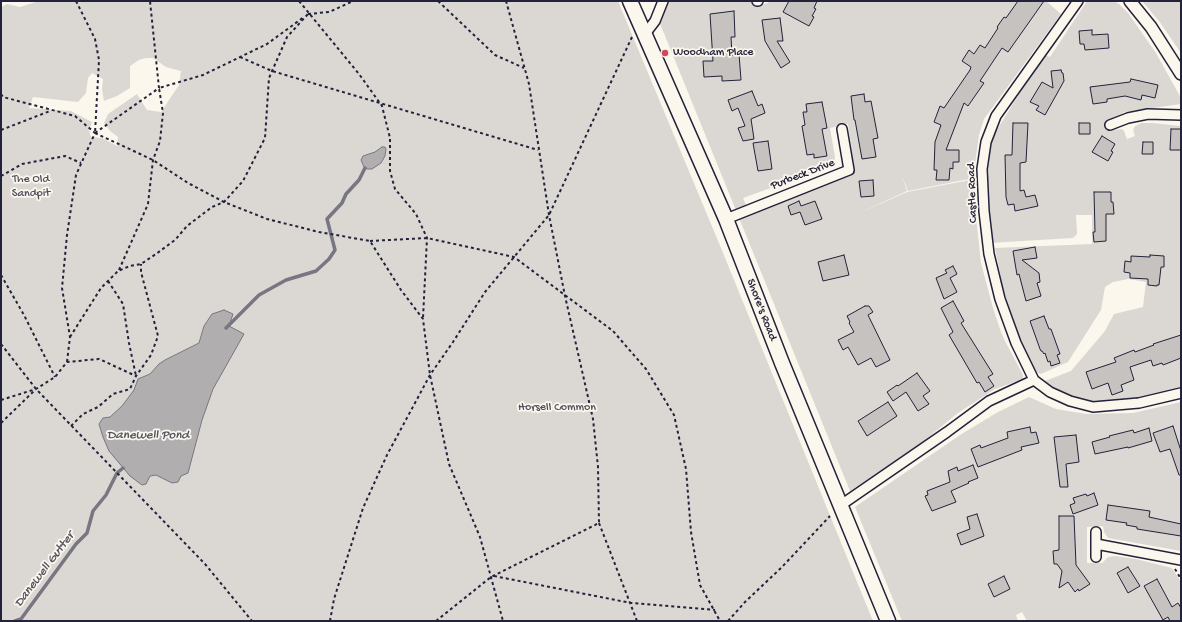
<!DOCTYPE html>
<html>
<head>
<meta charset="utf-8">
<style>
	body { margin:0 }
	#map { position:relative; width:1182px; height:622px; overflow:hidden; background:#fbf7ec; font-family:"Gochi Hand",sans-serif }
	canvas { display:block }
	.frame { position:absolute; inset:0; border:2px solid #22223b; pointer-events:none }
</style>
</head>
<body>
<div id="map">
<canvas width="1182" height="622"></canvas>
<div class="frame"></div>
</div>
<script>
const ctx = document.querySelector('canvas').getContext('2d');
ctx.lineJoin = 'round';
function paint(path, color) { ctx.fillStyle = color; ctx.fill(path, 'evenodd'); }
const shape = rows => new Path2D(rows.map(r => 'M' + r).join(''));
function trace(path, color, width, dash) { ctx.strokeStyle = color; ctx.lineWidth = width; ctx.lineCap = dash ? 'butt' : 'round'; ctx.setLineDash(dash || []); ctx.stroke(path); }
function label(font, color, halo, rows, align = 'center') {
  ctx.font = font + ' "Gochi Hand",sans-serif'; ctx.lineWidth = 3.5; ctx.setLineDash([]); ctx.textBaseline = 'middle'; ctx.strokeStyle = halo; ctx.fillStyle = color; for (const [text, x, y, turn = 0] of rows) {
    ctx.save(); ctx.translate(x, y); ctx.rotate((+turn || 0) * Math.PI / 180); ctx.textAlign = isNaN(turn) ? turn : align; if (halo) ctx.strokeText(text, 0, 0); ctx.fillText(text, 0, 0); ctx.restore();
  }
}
paint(shape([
	[39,1,618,1,721,248,873,621,1,621,1,7,7,4,20,7],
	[146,58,153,58,166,67,181,71,179,85,161,112,147,110,137,94,108,114,104,123,110,131,118,137,117,146,102,138,91,137,89,130,92,122,71,111,29,108,33,97,78,102,86,93,88,78,92,73,103,79,102,89,104,101,117,96,130,88,130,66,139,60],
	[667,1,750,1,754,6,768,3,768,1,1046,1,1061,14,984,119,979,135,973,179,964,180,908,191,902,176,907,191,857,214,907,192,965,181,972,180,981,263,993,308,1001,332,1005,341,1023,375,1023,379,995,389,958,413,920,444,850,491,659,21],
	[848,124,855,172,750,214,743,198,801,177,834,162,835,157,830,128],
	[1087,1,1114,1,1119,4,1128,13,1156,53,1181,98,1181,104,1124,112,1108,121,1110,130,1122,129,1124,131,1127,139,1135,136,1133,130,1135,126,1141,123,1152,123,1181,126,1181,389,1158,395,1127,401,1093,404,1071,398,1053,389,1046,384,1045,381,1071,371,1105,331,1114,314,1143,307,1146,282,1128,279,1113,282,1105,287,1101,310,1068,362,1041,374,1038,373,1035,370,1021,341,1009,309,1002,283,995,248,1092,244,1092,215,1076,215,1077,234,1073,238,990,243,986,188,987,162,989,146,995,133,1027,81,1045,55,1050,57],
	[1142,1,1181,1,1181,53,1159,21],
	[1029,397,1056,409,1086,414,1133,413,1181,402,1181,551,1108,538,1104,532,1103,526,1087,527,1087,563,1102,563,1108,557,1115,556,1136,559,1172,568,1181,582,1181,621,1027,621,1022,612,1016,615,1018,621,902,621,855,507,960,435,998,412]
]), '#dbd8d3');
const water = shape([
	[382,147,385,147,386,149,385,156,381,163,372,169,367,169,364,167,361,160,363,156,375,152,382,147],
	[224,310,233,314,229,326,244,334,213,389,202,420,188,473,181,476,178,482,172,483,156,475,150,476,146,484,142,485,130,476,109,451,103,437,99,424,103,418,110,417,122,406,134,390,138,379,150,374,159,364,165,360,199,343,204,326,212,314,224,310]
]);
paint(water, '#b1aeb0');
trace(water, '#787681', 1);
trace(shape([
	[226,328,259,295,286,280,316,271,329,259,335,250,327,219,342,203,346,194,359,180,365,168],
	[15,621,21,619,76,544,87,533,93,511,106,495,117,473,123,468]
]), '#787681', 3.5);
const building = shape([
	[789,1,817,1,814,8,816,9,812,16,814,17,809,26,783,12,789,1],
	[1018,1,1044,1,1008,52,1002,48,980,81,984,83,968,106,964,103,946,150,959,150,959,162,953,162,953,169,950,168,949,180,936,180,937,170,934,170,935,142,941,125,934,122,940,106,944,108,970,70,971,67,962,61,969,50,974,54,980,45,985,48,998,28,997,27,1004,17,1006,18,1018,1],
	[734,11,735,37,731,37,732,55,739,54,741,80,722,81,722,76,704,77,703,61,713,61,710,14,734,11],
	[780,18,783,41,777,41,790,62,781,68,765,41,762,20,780,18],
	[1092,30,1092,35,1108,34,1109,48,1085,50,1084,44,1080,44,1079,31,1092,30],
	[1061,70,1062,73,1063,73,1064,81,1045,115,1036,110,1039,106,1030,102,1042,82,1053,88,1051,71,1061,70],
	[1131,79,1158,85,1155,98,1142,95,1141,100,1125,96,1107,99,1107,102,1093,104,1090,87,1130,82,1131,79],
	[752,91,758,106,762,104,765,113,751,119,754,139,743,141,738,128,745,126,738,108,732,111,728,100,752,91],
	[864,94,865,102,871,101,878,138,873,139,876,157,862,159,855,120,854,120,851,96,864,94],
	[822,102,827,128,822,129,827,156,814,158,814,154,807,155,802,126,805,125,803,112,807,112,806,104,822,102],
	[1013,123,1028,123,1026,162,1020,163,1020,191,1024,190,1026,197,1035,195,1038,206,1015,211,1014,204,1008,205,1006,197,1005,155,1012,155,1013,123],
	[1079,123,1090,123,1090,134,1079,134,1079,123],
	[1171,129,1181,129,1181,150,1170,150,1171,129],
	[1102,136,1115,144,1111,151,1113,152,1108,161,1092,152,1102,136],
	[768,141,772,169,758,171,753,143,768,141],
	[1143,142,1153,142,1153,154,1142,154,1143,142],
	[873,180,874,196,861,197,859,181,873,180],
	[1094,192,1111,192,1111,202,1113,202,1114,214,1106,214,1106,241,1094,242,1093,232,1095,232,1094,192],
	[799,201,801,206,815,201,822,219,805,225,800,212,791,215,788,206,799,201],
	[1035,247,1037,258,1022,260,1039,273,1040,282,1037,283,1041,296,1026,301,1019,274,1017,275,1013,251,1035,247],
	[844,255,849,275,823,281,818,262,844,255],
	[1150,255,1164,256,1164,267,1161,267,1159,285,1157,285,1157,286,1148,285,1148,279,1130,278,1130,273,1124,272,1125,261,1131,262,1131,256,1150,257,1150,255],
	[953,266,957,274,950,278,957,292,944,299,936,278,947,273,945,270,953,266],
	[953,301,964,321,961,323,993,374,988,377,994,386,985,392,979,382,977,383,949,335,953,332,941,308,953,301],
	[865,306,869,306,873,312,868,315,890,360,876,367,871,358,858,365,848,347,843,350,838,340,854,332,849,323,850,322,847,316,865,306],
	[1044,316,1049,329,1051,329,1060,354,1057,355,1060,363,1051,366,1050,361,1048,362,1045,353,1044,354,1042,351,1041,351,1040,349,1030,321,1044,316],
	[1181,335,1181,358,1163,365,1162,363,1153,366,1151,360,1130,367,1134,380,1121,385,1123,391,1112,395,1108,383,1092,389,1086,372,1116,362,1114,358,1134,350,1135,352,1154,345,1153,344,1181,335],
	[917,373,930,391,923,396,929,404,918,411,906,392,893,401,887,392,897,385,898,386,917,373],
	[888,402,897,416,867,436,858,421,888,402],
	[1173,426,1181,451,1181,475,1179,475,1170,449,1160,452,1153,433,1173,426],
	[1030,427,1031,433,1036,432,1039,443,1021,447,1022,450,978,467,971,449,980,445,981,448,1008,438,1007,432,1030,427],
	[1149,428,1152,441,1128,448,1128,447,1095,454,1092,442,1110,437,1109,436,1133,430,1134,433,1149,428],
	[1076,435,1079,462,1066,464,1068,487,1060,487,1054,437,1076,435],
	[973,465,978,478,968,482,969,483,951,491,956,502,932,511,925,496,928,495,927,491,950,482,948,471,957,467,958,471,973,465],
	[1094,493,1098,505,1073,514,1070,505,1075,503,1073,498,1086,494,1087,496,1094,493],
	[1108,505,1150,511,1149,517,1181,524,1181,536,1137,529,1137,527,1126,525,1127,523,1106,520,1108,505],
	[977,514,984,536,961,545,957,534,970,529,967,517,977,514],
	[1059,516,1074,516,1076,565,1090,584,1079,591,1078,589,1075,592,1068,582,1059,588,1062,571,1057,564,1054,564,1053,551,1059,550,1059,516],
	[1128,567,1140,586,1128,593,1117,573,1128,567],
	[1004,576,1010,589,994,597,988,584,1004,576],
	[1157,579,1172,607,1178,603,1181,608,1181,621,1170,621,1168,617,1163,620,1144,586,1157,579]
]);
paint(building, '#c6c2c0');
trace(building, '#22223b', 1);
const minor = shape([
	[757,1,758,1],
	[1078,1,996,116,986,142,982,169,984,211,989,254,1000,299,1016,343,1034,380,1050,392,1070,401,1093,407,1139,403,1181,393],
	[645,34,655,21,663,1],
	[1110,125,1128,118,1148,114,1181,115],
	[726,219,849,170,842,129],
	[841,505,947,432,989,401,1034,380],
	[1096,532,1096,557],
	[1096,544,1181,560]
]);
const tertiary = shape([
	[1130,1,1151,27,1181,74]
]);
const primary = shape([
	[630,1,726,219,782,363,888,621]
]);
trace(minor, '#22223b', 12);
trace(tertiary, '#22223b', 14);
trace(primary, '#22223b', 17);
trace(shape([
	[1,1,2,1],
	[76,1,95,39,99,60,95,133],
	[299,1,359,74,382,106,390,138,390,171,395,189,416,214,427,238,423,318],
	[438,1,495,55,524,68],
	[308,14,329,12,353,1],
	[240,57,272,71,538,150],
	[1,94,3,97,75,116,95,133,76,175,67,235,62,288,70,337,67,362],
	[1,130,50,111],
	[95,133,153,160,188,183,224,202,267,219,319,232,370,241,401,290,423,319,430,375,449,464,480,537,503,621],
	[95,133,159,88,150,1],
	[1,176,22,164,65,156,81,163],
	[370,241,427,238,514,257,613,331,646,369,674,415,686,469,691,532,700,585,720,621],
	[119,270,148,204,153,160,160,141,163,113,159,88,203,75,267,44,304,17],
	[1,275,24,315,55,377],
	[108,281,123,304,129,343,136,376],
	[70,337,101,288,118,271,130,266,141,264,156,254,175,240,187,226,212,207,224,202,243,181,265,138,269,78,287,37,308,14],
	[1,344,36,389,205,564,252,621],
	[1,400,36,389,55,377,67,362,99,359,136,376],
	[1,423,35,390],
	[71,426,83,414,98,407,113,394,130,389,136,376,151,355,158,336,141,272,141,264],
	[599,523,637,621],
	[1175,569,1181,579],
	[494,576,631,603,715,610],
	[330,621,334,599,363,508,387,455,430,375,453,342,485,292,549,215,632,37],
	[436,621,491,577,599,523,598,467,593,419,565,296,549,215,529,84,506,1],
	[728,621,745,602,782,567,830,516]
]), '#22223b', 2, [3, 3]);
trace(minor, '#fbf7ec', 9);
trace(tertiary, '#fbf7ec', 11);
trace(primary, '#fbf7ec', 14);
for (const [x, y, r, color] of [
	[665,53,4,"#d1495b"]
]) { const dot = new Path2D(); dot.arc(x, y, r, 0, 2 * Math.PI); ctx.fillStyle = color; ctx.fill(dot); trace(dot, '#fbf7ec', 1.5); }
label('12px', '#22223b', '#fbf7ec', [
	["Woodham Place",673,53]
], 'left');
label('12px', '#22223b', '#fbf7ec', [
	["Purbeck Drive",803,175,-21],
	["Castle Road",973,193,-92],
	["Shore's Road",761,310,69]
]);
label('12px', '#505061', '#fbf7ec', [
	["The Old",31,180],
	["Sandpit",31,194],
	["Horsell Common",557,408]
]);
label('italic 13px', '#545364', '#fbf7ec', [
	["Danewell Pond",148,436],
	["Danewell Gutter",45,570,-53]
]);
</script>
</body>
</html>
